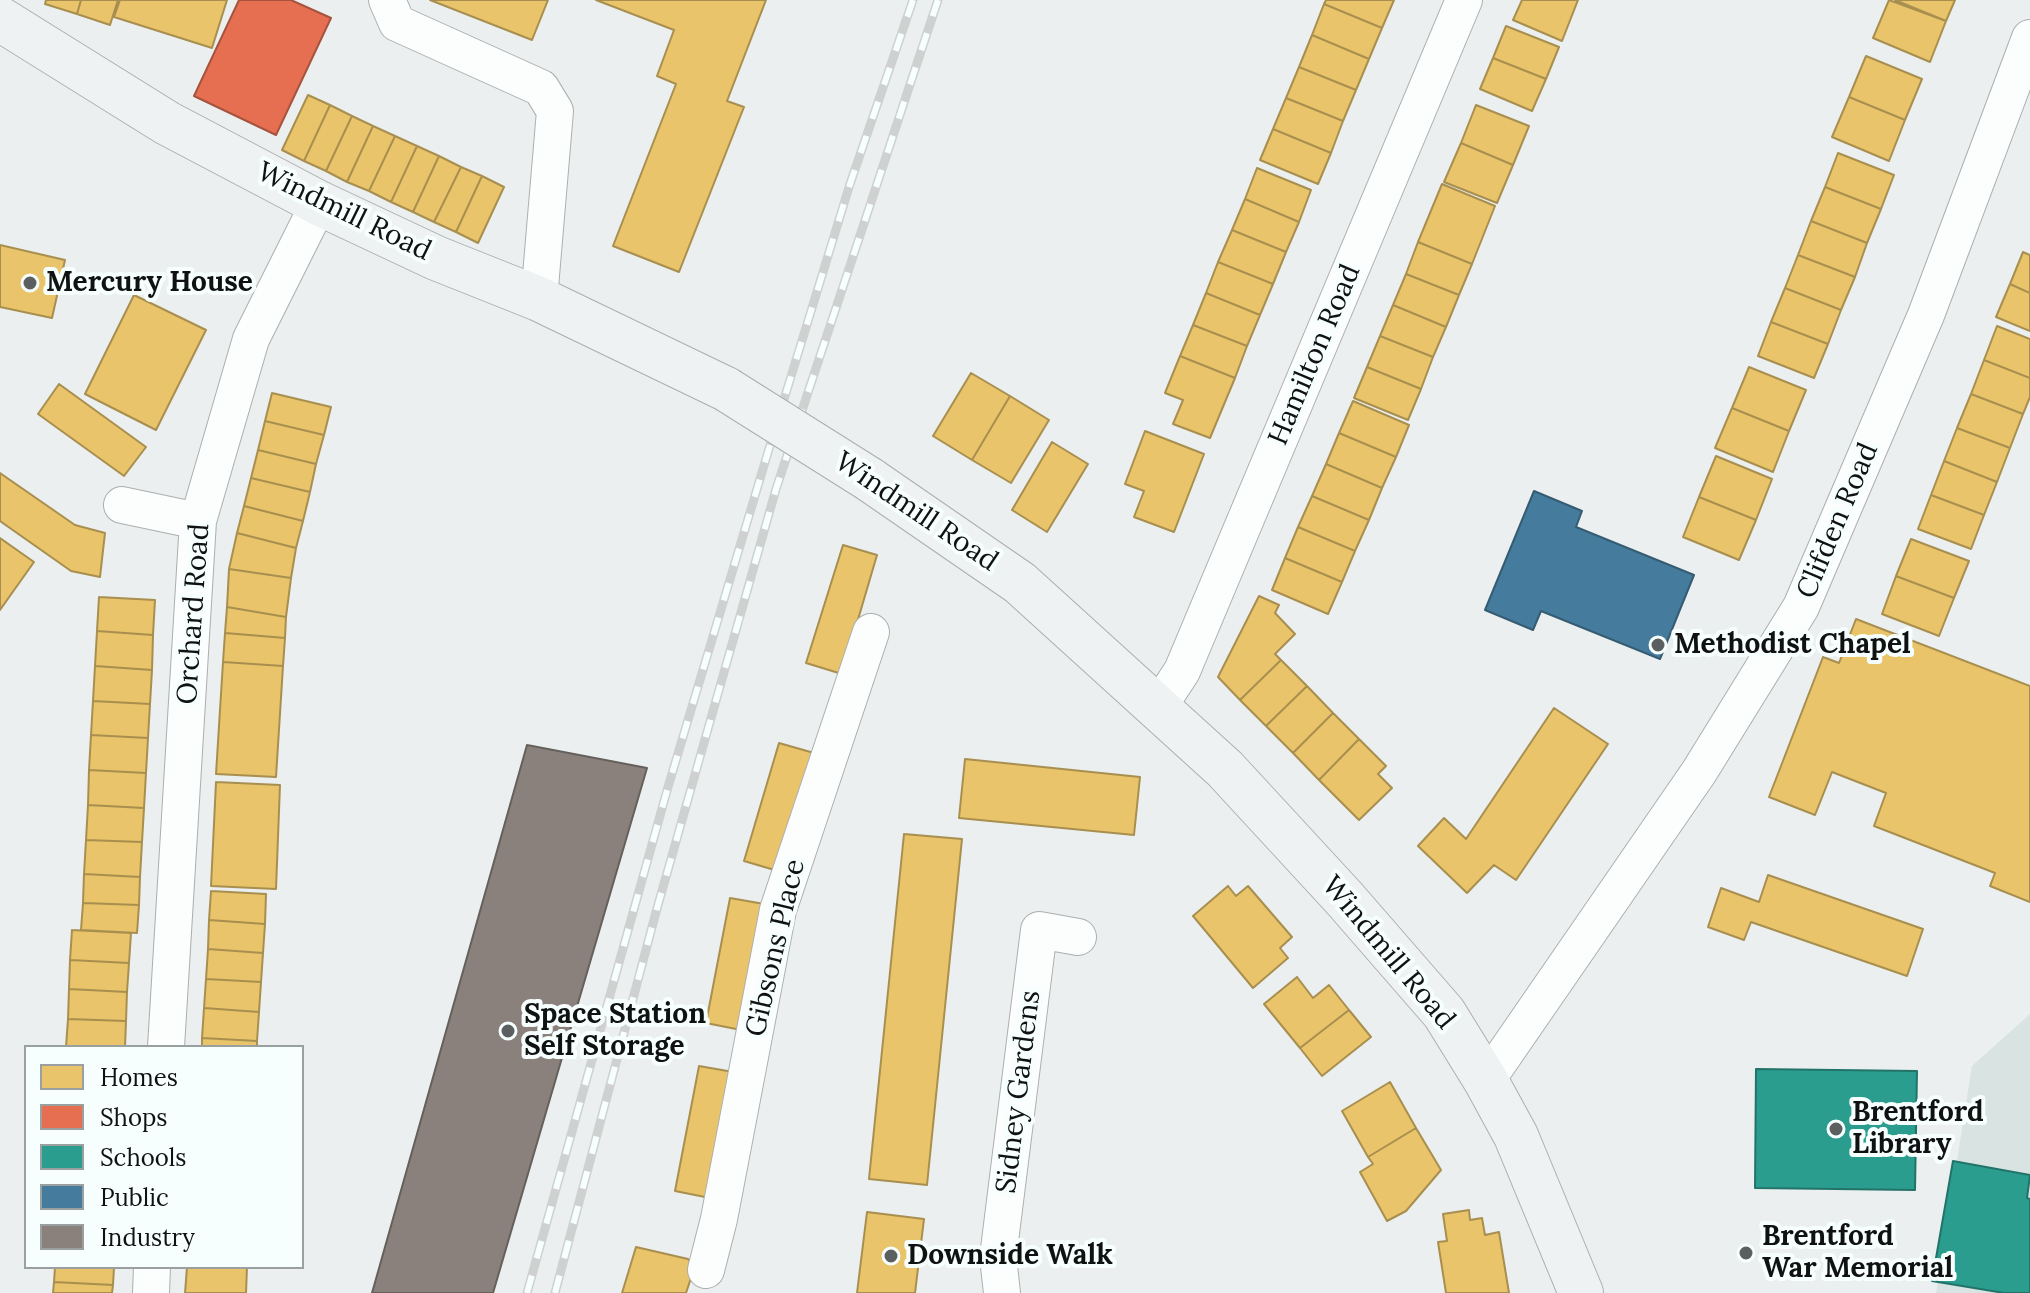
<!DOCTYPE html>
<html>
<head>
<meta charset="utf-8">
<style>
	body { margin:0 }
	#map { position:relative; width:2030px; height:1293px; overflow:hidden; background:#ebefef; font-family:Lora,serif }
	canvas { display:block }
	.legend { position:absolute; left:24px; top:1045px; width:280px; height:224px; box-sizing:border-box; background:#f6fffe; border:2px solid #9aa09f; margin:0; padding:10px 14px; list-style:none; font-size:24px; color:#0f1211 }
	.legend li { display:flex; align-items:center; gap:16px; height:40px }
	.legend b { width:40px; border:2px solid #9aa09f }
</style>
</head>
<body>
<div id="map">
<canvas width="2030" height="1293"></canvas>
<ul class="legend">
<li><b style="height:22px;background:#e9c46a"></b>Homes</li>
<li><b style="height:22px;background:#e76f51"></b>Shops</li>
<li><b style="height:22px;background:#2a9d8f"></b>Schools</li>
<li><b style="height:22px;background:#457b9d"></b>Public</li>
<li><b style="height:22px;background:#8a817c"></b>Industry</li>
</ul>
</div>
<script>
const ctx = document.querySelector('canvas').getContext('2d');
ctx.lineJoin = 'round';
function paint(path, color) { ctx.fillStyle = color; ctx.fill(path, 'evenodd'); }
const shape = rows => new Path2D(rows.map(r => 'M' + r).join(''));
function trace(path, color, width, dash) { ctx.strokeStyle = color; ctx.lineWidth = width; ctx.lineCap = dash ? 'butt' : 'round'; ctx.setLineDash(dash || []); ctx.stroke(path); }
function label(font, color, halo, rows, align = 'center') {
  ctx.font = font + ' Lora,serif'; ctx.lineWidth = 8; ctx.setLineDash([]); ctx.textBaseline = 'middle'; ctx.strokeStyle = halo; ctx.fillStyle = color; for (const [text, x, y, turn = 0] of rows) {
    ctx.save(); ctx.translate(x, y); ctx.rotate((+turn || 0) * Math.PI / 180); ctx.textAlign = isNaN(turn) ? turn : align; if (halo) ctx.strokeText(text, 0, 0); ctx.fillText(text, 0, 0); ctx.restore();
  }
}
paint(shape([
	[2030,1014,2030,1293,1936,1293,1972,1066]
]), '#d8e3e2');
const homes = shape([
	[46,0,81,0,77,14,45,4,46,0],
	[81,0,118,0,110,25,77,14,81,0],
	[120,0,227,0,212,48,114,17,120,0],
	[430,0,548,0,532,40,430,0],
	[596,0,766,0,727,101,744,107,679,272,613,246,676,84,657,76,674,30,596,0],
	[1326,0,1394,0,1382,28,1324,4,1326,0],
	[1522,0,1578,0,1562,41,1513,20,1522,0],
	[1889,0,1946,21,1930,62,1873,38,1889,0],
	[1895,0,1955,0,1946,21,1895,0],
	[1324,4,1382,28,1369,59,1312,35,1324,4],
	[1506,26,1559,47,1546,79,1493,58,1506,26],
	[1312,35,1369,59,1356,90,1299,67,1312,35],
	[1866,56,1922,79,1905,120,1849,97,1866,56],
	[1493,58,1546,79,1532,111,1480,89,1493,58],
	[1299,67,1356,90,1343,121,1286,98,1299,67],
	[308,95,330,105,304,161,282,150,308,95],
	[1849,97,1905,120,1889,161,1832,137,1849,97],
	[1286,98,1343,121,1331,153,1273,129,1286,98],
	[330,105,352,116,326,171,304,161,330,105],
	[1476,105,1529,126,1513,165,1461,143,1476,105],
	[352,116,373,126,347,182,326,171,352,116],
	[373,126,395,136,369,191,347,182,373,126],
	[1273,129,1331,153,1318,184,1260,160,1273,129],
	[395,136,417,146,391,202,369,191,395,136],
	[1461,143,1513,165,1497,203,1444,182,1461,143],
	[417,146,439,156,413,212,391,202,417,146],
	[1838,153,1894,175,1881,209,1825,187,1838,153],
	[439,156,461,167,434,222,413,212,439,156],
	[461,167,482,176,456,232,434,222,461,167],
	[1257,168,1311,190,1299,222,1245,199,1257,168],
	[482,176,504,187,478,243,456,232,482,176],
	[1442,184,1495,206,1472,264,1418,242,1442,184],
	[1825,187,1881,209,1867,243,1811,221,1825,187],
	[1245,199,1299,222,1286,252,1232,230,1245,199],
	[1811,221,1867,243,1855,277,1798,255,1811,221],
	[1232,230,1286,252,1273,284,1218,262,1232,230],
	[1418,242,1472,264,1459,295,1406,274,1418,242],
	[0,245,65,260,52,318,0,307,0,245],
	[2023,252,2030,255,2030,293,2010,284,2023,252],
	[1798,255,1855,277,1841,310,1785,288,1798,255],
	[1218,262,1273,284,1260,315,1206,293,1218,262],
	[1406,274,1459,295,1446,327,1393,305,1406,274],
	[2010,284,2030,293,2030,331,1996,317,2010,284],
	[1785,288,1841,310,1828,344,1771,322,1785,288],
	[1206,293,1260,315,1247,346,1193,325,1206,293],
	[134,295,206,330,156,430,85,394,134,295],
	[1393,305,1446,327,1433,357,1380,336,1393,305],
	[1771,322,1828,344,1814,378,1758,356,1771,322],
	[1193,325,1247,346,1235,378,1180,356,1193,325],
	[1997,326,2030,339,2030,378,1984,360,1997,326],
	[1380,336,1433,357,1421,389,1367,367,1380,336],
	[1180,356,1235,378,1210,438,1173,424,1183,400,1165,393,1180,356],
	[1984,360,2030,378,2030,397,2023,414,1971,394,1984,360],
	[1367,367,1421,389,1408,420,1354,398,1367,367],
	[1749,367,1806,390,1789,431,1732,408,1749,367],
	[971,373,1010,396,972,460,933,436,971,373],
	[59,384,146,447,124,476,38,414,59,384],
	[272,393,331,407,324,435,265,421,272,393],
	[1971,394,2023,414,2010,448,1957,428,1971,394],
	[1010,396,1049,420,1011,483,972,460,1010,396],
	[1353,401,1409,425,1396,457,1339,433,1353,401],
	[1732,408,1789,431,1773,472,1715,448,1732,408],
	[265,421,324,435,316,464,258,450,265,421],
	[1957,428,2010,448,1997,482,1944,461,1957,428],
	[1145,431,1204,454,1174,532,1134,517,1144,491,1125,484,1145,431],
	[1339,433,1396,457,1382,488,1326,464,1339,433],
	[1052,442,1088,464,1047,532,1012,510,1052,442],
	[258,450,316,464,310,492,251,478,258,450],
	[1716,456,1772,479,1756,520,1699,497,1716,456],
	[1944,461,1997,482,1984,515,1931,495,1944,461],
	[1326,464,1382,488,1369,520,1312,496,1326,464],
	[0,473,75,525,105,533,100,577,71,571,0,521,0,473],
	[251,478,310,492,303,521,244,506,251,478],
	[1931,495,1984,515,1971,549,1918,529,1931,495],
	[1312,496,1369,520,1355,551,1298,527,1312,496],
	[1699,497,1756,520,1739,560,1683,537,1699,497],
	[244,506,303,521,296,548,237,533,244,506],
	[1298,527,1355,551,1342,582,1285,558,1298,527],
	[237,533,296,548,291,578,229,569,237,533],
	[0,538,34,562,0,610,0,538],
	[1911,539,1969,561,1954,598,1896,576,1911,539],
	[843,545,877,555,842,674,806,663,843,545],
	[1285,558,1342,582,1328,614,1272,590,1285,558],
	[229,569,291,578,286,617,227,607,229,569],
	[1896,576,1954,598,1939,636,1882,614,1896,576],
	[1259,596,1279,605,1275,613,1295,634,1275,654,1281,660,1240,700,1218,677,1259,596],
	[99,597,155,600,153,635,97,631,99,597],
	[227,607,286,617,285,638,225,633,227,607],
	[1856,619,2030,686,2030,902,1990,886,1995,873,1874,826,1886,793,1832,772,1815,815,1769,797,1823,657,1839,663,1856,619],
	[97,631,153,635,152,670,95,666,97,631],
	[225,633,285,638,283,666,223,662,225,633],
	[1281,660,1307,686,1266,726,1240,700,1281,660],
	[223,662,283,666,276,777,216,774,223,662],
	[95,666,152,670,150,704,93,701,95,666],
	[1307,686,1333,713,1293,753,1266,726,1307,686],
	[93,701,150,704,148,738,91,735,93,701],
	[1554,708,1608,744,1516,880,1494,865,1467,893,1418,846,1444,818,1466,839,1554,708],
	[1333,713,1359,739,1319,780,1293,753,1333,713],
	[91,735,148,738,146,773,89,770,91,735],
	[1359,739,1386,766,1378,774,1392,788,1359,820,1319,780,1359,739],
	[779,743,814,753,778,871,744,861,779,743],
	[965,759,1140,777,1134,835,959,818,965,759],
	[89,770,146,773,144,808,88,805,89,770],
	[216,782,280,785,276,889,211,886,216,782],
	[88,805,144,808,142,842,86,840,88,805],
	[904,834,962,839,927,1185,869,1179,904,834],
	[86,840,142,842,140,877,84,874,86,840],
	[84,874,140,877,139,905,83,903,84,874],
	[1768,875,1923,929,1907,976,1751,922,1744,940,1708,927,1721,888,1759,902,1768,875],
	[1228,886,1236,896,1248,886,1292,937,1280,948,1288,958,1253,988,1193,916,1228,886],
	[211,891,266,894,265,924,209,920,211,891],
	[730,898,770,905,746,1031,706,1023,730,898],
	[83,903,139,905,137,933,81,930,83,903],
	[209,920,265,924,263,953,208,949,209,920],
	[72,930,131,933,129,963,70,960,72,930],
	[208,949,263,953,261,982,206,979,208,949],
	[70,960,129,963,127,992,69,989,70,960],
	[1297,977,1313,998,1329,985,1349,1010,1300,1048,1264,1004,1297,977],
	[206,979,261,982,259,1012,204,1008,206,979],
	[69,989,127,992,126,1021,68,1019,69,989],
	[204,1008,259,1012,257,1041,202,1038,204,1008],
	[1349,1010,1371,1037,1322,1076,1300,1048,1349,1010],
	[68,1019,126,1021,125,1047,66,1047,68,1019],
	[202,1038,257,1041,257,1047,202,1047,202,1038],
	[699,1066,739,1073,715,1199,675,1191,699,1066],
	[1390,1082,1416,1128,1368,1157,1342,1111,1390,1082],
	[1416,1128,1441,1170,1406,1211,1387,1221,1360,1172,1373,1164,1368,1157,1416,1128],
	[1469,1210,1470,1220,1482,1218,1485,1235,1499,1232,1509,1293,1446,1293,1438,1242,1447,1241,1443,1214,1469,1210],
	[867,1212,924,1219,915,1293,857,1293,867,1212],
	[636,1247,688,1259,695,1266,686,1293,622,1293,636,1247],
	[55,1267,114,1267,113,1285,54,1282,55,1267],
	[187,1267,247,1267,246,1293,185,1293,187,1267],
	[54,1282,113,1285,112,1293,53,1293,54,1282]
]);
paint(homes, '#e9c46a');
trace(homes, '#a88f4f', 2);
const shops = shape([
	[239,0,291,0,331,18,276,135,194,96,239,0]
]);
paint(shops, '#e76f51');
trace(shops, '#a6533e', 2);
const schools = shape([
	[1756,1069,1917,1071,1915,1190,1755,1188,1756,1069],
	[1953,1161,2030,1175,2027,1198,2030,1199,2030,1293,2004,1293,1932,1281,1953,1161]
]);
paint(schools, '#2a9d8f');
trace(schools, '#227369', 2);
const public = shape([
	[1534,491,1582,511,1576,527,1694,575,1660,659,1541,611,1533,630,1485,610,1534,491]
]);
paint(public, '#457b9d');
trace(public, '#355c73', 2);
const industry = shape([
	[527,745,647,768,493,1293,372,1293,527,745]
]);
paint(industry, '#8a817c');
trace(industry, '#65605c', 2);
const street = shape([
	[387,0,397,23,541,88,555,111,539,299],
	[122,505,198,521],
	[1159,706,1182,671,1464,0],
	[166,1047,198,521,251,339,319,203],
	[1486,1081,1699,772,1801,607,1926,315,2030,38],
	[706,1270,719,1219,778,910,871,632],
	[151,1293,152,1267],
	[1002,1293,998,1257,1039,930,1078,937]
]);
const secondary = shape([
	[0,19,167,123,319,203,436,258,539,299,726,389],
	[869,479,1020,583,1225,769,1344,898,1444,1013,1486,1081,1516,1136,1581,1293]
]);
trace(street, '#acafaf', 38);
trace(secondary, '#acafaf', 46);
trace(street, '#fcfdfd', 36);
trace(secondary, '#eef2f2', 44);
const rail = shape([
	[527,1293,668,787,774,432,850,184,913,0],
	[555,1293,656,912,776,489,938,0]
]);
trace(rail, '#cfd0d0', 9);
trace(rail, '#f6fffe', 6, [18]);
const secondaryBridge = shape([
	[726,389,869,479]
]);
trace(secondaryBridge, '#acafaf', 46, []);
trace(secondaryBridge, '#eef2f2', 44);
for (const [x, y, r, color] of [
	[30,283,8,"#5c5f5f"],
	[1658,645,8,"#5c5f5f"],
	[508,1031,8,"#5c5f5f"],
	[1836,1129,8,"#5c5f5f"],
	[1746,1253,8,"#5c5f5f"],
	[891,1256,8,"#5c5f5f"]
]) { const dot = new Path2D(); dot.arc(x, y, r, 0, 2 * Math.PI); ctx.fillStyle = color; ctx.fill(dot); trace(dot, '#f6fffe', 3); }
label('28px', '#0f1211', '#f6fffe', [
	["Windmill Road",344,212,26],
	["Hamilton Road",1315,355,-67],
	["Windmill Road",916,512,34],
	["Clifden Road",1838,521,-67],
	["Orchard Road",194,614,-86],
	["Gibsons Place",776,948,-77],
	["Windmill Road",1388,953,50],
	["Sidney Gardens",1019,1092,-83]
]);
label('bold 28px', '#0f1211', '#f6fffe', [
	["Mercury House",46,283],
	["Methodist Chapel",1674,645],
	["Space Station",524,1015],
	["Self Storage",524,1047],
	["Brentford",1852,1113],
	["Library",1852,1145],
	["Brentford",1762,1237],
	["War Memorial",1762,1269],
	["Downside Walk",907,1256]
], 'left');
</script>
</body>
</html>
